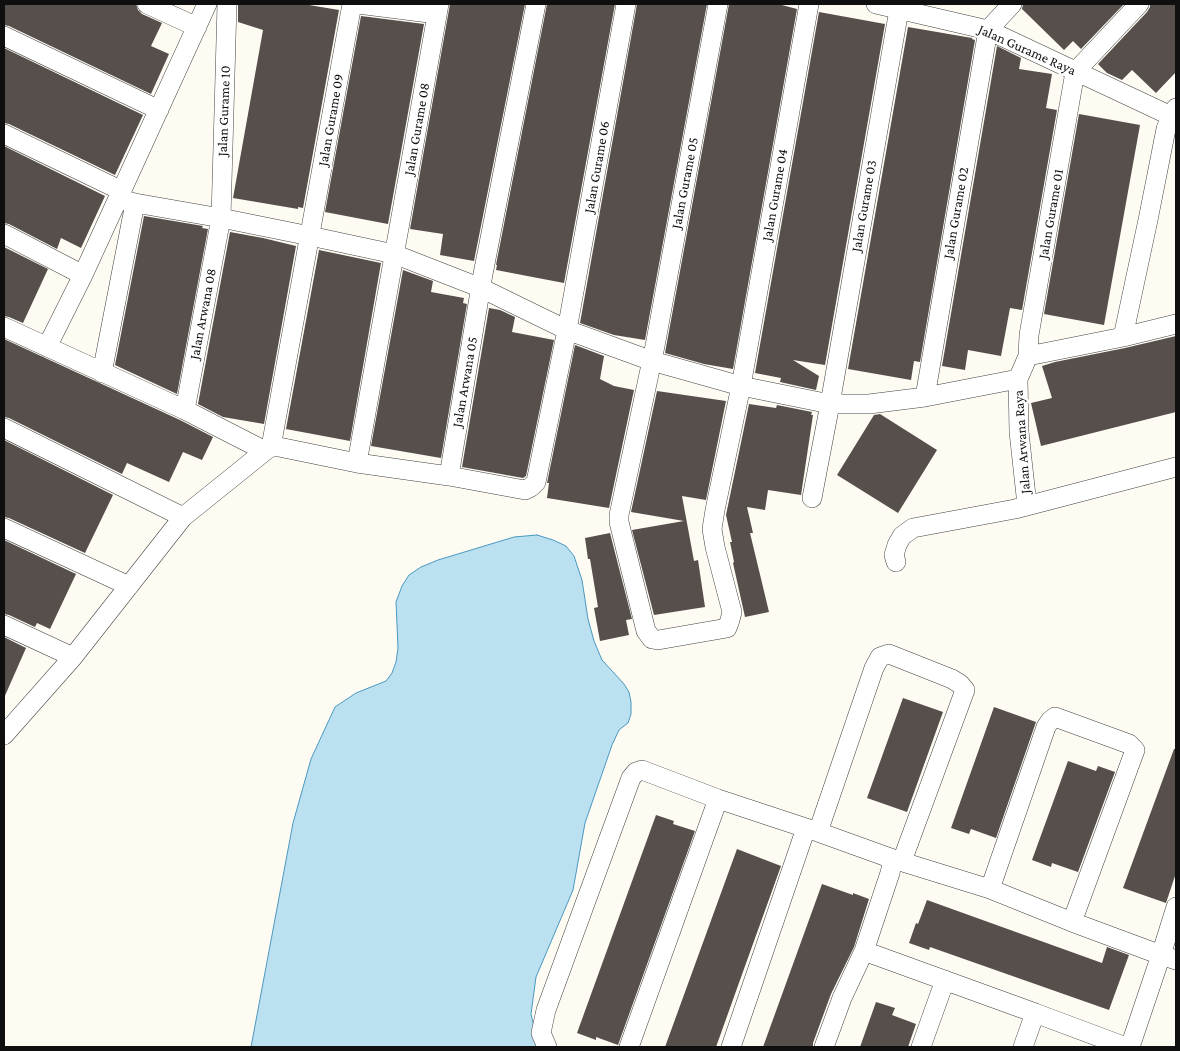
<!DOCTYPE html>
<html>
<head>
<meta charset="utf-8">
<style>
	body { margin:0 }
	#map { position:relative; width:1180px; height:1051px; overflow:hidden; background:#fefbf2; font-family:"Crimson Pro",serif }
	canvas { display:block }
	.frame { position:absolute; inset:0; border:5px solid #0f0f0f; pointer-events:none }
</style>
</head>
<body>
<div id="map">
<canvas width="1180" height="1051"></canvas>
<div class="frame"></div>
</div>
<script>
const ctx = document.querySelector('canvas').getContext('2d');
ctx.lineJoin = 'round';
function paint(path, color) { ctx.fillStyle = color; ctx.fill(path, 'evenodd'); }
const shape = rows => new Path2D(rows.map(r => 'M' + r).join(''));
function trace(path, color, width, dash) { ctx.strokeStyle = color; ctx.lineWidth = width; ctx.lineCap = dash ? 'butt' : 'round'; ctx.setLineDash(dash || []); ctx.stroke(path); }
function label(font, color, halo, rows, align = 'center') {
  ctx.font = font + ' "Crimson Pro",serif'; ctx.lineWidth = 5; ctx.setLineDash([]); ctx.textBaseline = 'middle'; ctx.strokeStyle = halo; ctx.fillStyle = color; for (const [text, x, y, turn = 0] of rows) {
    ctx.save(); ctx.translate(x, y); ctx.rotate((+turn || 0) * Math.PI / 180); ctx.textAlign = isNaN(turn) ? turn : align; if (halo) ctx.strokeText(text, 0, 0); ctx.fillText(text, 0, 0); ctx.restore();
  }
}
const water = shape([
	[537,535,553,540,566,546,574,556,582,580,588,619,594,641,602,660,624,684,629,692,631,702,631,714,628,723,619,730,612,745,585,823,573,890,536,977,531,1014,538,1044,540,1047,251,1047,293,823,311,759,335,707,356,693,386,681,392,673,396,662,398,648,396,602,402,586,409,575,421,567,438,560,514,537,537,535]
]);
paint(water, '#bbe0f0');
trace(water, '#4998c0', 1);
paint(shape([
	[4,4,136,4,138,10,142,14,162,23,151,46,169,54,151,94,9,26,4,25],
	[238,4,303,4,339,10,303,208,298,207,298,209,233,198,263,30,238,22],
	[450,4,525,4,474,261,440,255,443,234,410,229],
	[547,4,615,4,564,283,496,270,497,265,496,265],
	[637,4,707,4,645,340,614,335,580,323],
	[729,4,778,4,797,9,733,369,704,364,665,353],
	[1023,4,1124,4,1081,49,1073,41,1064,50,1022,9],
	[1150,4,1176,4,1176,72,1156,93,1132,70,1122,80,1107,73,1098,64,1147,12,1150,7],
	[819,12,885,24,825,365,793,360,819,376,816,390,780,382,781,378,755,373],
	[361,16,424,24,388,224,325,212],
	[908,27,972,38,972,39,975,40,920,362,914,361,911,380,848,369],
	[997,46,1021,58,1019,69,1052,74,1046,108,1057,110,1022,310,1010,308,1001,356,968,350,965,370,942,366],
	[4,48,143,115,115,175,9,124,4,123],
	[1079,114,1140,125,1104,325,1044,314],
	[4,146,105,196,81,248,61,238,57,249,9,224,4,223],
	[144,216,203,226,202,228,208,229,177,394,115,365],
	[230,232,263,238,296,246,264,424,223,417,198,404],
	[4,247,48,269,23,323,9,317,4,316],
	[319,250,381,263,350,441,286,429],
	[403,270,433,281,431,292,464,298,463,303,467,304,441,458,371,446],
	[489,308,500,310,515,317,512,332,554,340,526,476,523,478,462,467],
	[1176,336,1176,412,1041,446,1031,403,1052,398,1042,366,1055,362,1125,348],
	[4,339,180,420,213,437,202,460,183,452,169,482,127,463,122,474,9,418,4,417],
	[575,345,604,356,600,379,614,386,634,390,609,508,547,498,549,483,547,483],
	[657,391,726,401,706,500,682,496,694,561,698,560,705,607,654,615,632,530,684,521,631,512],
	[749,404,776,408,777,405,812,412,811,415,813,415,801,495,768,490,765,510,747,507,753,533,750,533,769,612,745,617,733,563,734,562,730,542,732,542,726,515],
	[880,414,937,450,898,513,837,475,874,415],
	[4,440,113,495,85,553,9,518,4,517],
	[610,533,632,619,626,620,629,635,600,641,594,608,598,607,590,559,588,559,585,538],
	[4,540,76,574,50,629,37,623,35,627,9,615,4,614],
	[4,637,26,648,4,698],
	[903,698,943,712,907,812,867,798],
	[994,707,1036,722,996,838,971,829,969,834,951,828],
	[1174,749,1176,749,1176,873,1166,903,1123,888],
	[1068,761,1096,771,1098,766,1115,772,1078,872,1052,863,1051,867,1032,860],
	[656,815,674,821,673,824,695,831,618,1045,596,1037,596,1040,577,1033],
	[737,849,781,866,740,980,716,1047,665,1047],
	[822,884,853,895,853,893,869,899,854,947,831,994,813,1043,813,1047,763,1047],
	[927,900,1102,963,1107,947,1129,955,1109,1010,930,947,929,950,909,943,916,923,918,924],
	[876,1002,895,1008,892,1015,916,1024,908,1047,860,1047]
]), '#564f4c');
const street = shape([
	[147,4,197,27],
	[358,4,437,14],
	[718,4,655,346,619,515,619,522,646,631,652,639,658,640,727,628,730,620,732,612,715,547,712,529,715,510,741,386,809,4],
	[876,4,988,30,1171,116],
	[4,36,159,110],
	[4,134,122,191],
	[118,199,135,203,221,218,310,236,394,254,481,288,567,330,652,361,741,386,830,404,869,404,925,397,1018,379],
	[4,234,83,275],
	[4,327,185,410,265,451],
	[1123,337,1148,220,1166,129,1171,116,1176,108],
	[47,347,83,275,207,4],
	[1028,356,1123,337,1176,324],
	[102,373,135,203],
	[925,397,988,30,1012,4],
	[185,410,221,218,227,4],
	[4,428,183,517],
	[271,447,352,4],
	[357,463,439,4],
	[449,476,483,274,536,4],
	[812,498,830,404,900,4],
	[1027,505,1019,432,1018,379,1028,356,1029,335,1075,72,1139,4],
	[4,528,129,586],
	[896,562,894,555,897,545,902,536,913,528,1015,509,1176,467],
	[4,625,73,657],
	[4,735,73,657,183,517,265,451,271,447,279,447,357,463,449,476,525,490,531,487,536,482,567,330,626,4],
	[818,832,874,668,880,657,889,654,952,679,960,684,965,690,902,861],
	[990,889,1046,727,1050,721,1055,717,1129,744,1135,750,1072,922],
	[1176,907,1161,955,1176,960],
	[864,951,1035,1013],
	[547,1047,541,1033,546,1010,631,778,636,772,642,770,718,799,818,832,893,859,990,889,1072,922,1161,955,1130,1047],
	[629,1047,718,799],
	[731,1047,806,828],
	[824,1047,842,998,864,951,890,873,893,859],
	[921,1047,945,980],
	[1023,1047,1035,1013,1126,1047]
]);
trace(street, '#424242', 20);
trace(street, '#fff', 19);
label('14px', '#0f0f0f', '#fff', [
	["Jalan Gurame Raya",1027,50,24],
	["Jalan Gurame 10",224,111,-88],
	["Jalan Gurame 09",331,120,-80],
	["Jalan Gurame 08",417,129,-80],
	["Jalan Gurame 06",597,167,-80],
	["Jalan Gurame 05",685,183,-79],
	["Jalan Gurame 04",775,195,-80],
	["Jalan Gurame 03",864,206,-80],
	["Jalan Gurame 02",956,213,-80],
	["Jalan Gurame 01",1051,214,-80],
	["Jalan Arwana 08",203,314,-79],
	["Jalan Arwana 05",465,382,-80],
	["Jalan Arwana Raya",1022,442,-94]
]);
</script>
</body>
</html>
